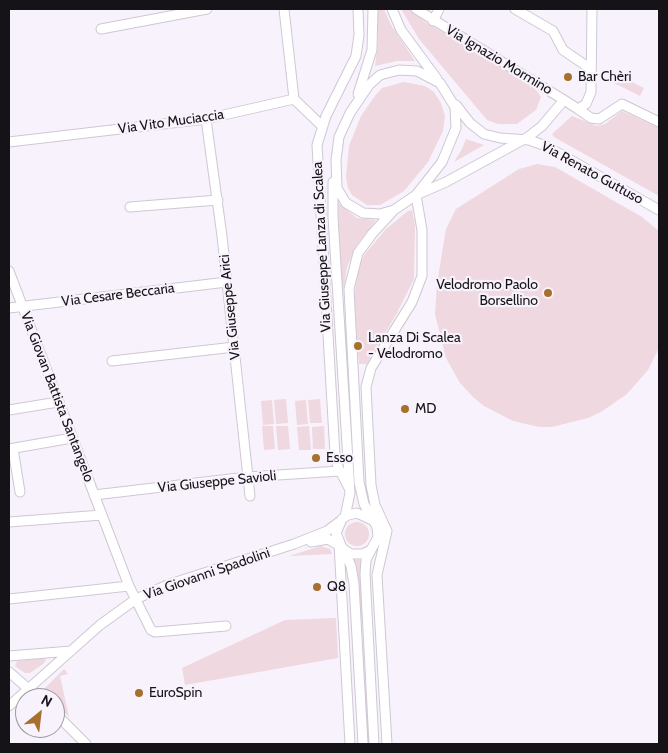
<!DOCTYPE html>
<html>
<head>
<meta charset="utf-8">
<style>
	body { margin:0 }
	#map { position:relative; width:668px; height:753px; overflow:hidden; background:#f8f2fc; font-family:Cabin,sans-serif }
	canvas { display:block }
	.frame { position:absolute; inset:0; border:10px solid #151317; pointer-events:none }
	.north { position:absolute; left:15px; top:688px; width:50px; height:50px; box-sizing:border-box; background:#f8f2fc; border:1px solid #9d99a0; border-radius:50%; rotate:29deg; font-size:14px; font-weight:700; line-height:20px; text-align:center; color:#151317 }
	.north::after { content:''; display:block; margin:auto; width:18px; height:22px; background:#a7702c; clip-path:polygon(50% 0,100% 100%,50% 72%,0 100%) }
</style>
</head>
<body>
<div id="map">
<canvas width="668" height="753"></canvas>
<div class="frame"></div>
<div class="north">N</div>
</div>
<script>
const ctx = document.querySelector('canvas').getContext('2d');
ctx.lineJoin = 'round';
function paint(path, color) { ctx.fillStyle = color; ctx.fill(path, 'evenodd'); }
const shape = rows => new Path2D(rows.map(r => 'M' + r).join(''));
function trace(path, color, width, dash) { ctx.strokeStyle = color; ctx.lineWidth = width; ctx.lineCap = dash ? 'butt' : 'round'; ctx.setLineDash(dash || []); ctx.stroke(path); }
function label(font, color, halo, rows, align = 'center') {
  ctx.font = font + ' Cabin,sans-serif'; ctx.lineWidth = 4.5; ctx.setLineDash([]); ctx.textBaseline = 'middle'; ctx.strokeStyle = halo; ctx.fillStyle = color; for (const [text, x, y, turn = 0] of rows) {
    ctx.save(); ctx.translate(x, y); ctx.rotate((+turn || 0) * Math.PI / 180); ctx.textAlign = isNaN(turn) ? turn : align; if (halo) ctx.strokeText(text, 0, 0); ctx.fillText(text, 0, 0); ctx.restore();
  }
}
paint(shape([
	[377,9,384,9,391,25,415,61,397,61,375,66,378,43],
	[401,9,409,9,425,22,531,83,541,97,536,110,517,124,498,124,487,120,419,39],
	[616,74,644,88,640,96,612,82],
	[404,82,425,86,434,92,441,103,445,116,443,131,428,162,404,191,380,205,367,205,352,195,348,188,346,177,349,146,361,116,375,96,382,88],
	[622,111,659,128,659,196,554,137,552,134,572,116,597,126,605,124],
	[466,139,484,145,454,162,462,149],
	[537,164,555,167,642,217,659,231,659,348,648,370,627,394,601,412,588,418,552,427,539,427,513,421,484,406,473,397,460,383,446,358,435,314,437,284,446,229,456,209,519,169],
	[338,203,357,218,376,220,356,246,347,267,344,287,341,288],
	[412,210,415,225,414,279,397,313,367,364,359,364,354,297,359,266,365,254,386,229,408,211],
	[286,399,288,423,276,424,274,400],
	[320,399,322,423,310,423,308,400],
	[272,400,274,424,263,425,261,401],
	[306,400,308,424,297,425,295,401],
	[262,426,273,426,275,449,264,450],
	[276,426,288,426,290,449,278,450],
	[309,426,311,450,299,450,297,427],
	[324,426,325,449,313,449,312,427],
	'345 534a12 12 0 1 1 24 0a12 12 0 1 1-24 0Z',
	[321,546,330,549,332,554,289,556],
	[352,560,361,560,363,618,361,618,358,583],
	[336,618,338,658,185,685,182,668,285,620],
	[44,658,46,660,43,664,30,673,25,673,15,666,17,661],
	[64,669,68,674,60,676,69,717,55,703,55,698,50,698,43,690]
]), '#efd8df');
const minor = shape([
	[284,9,294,99],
	[392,9,401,30,437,79],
	[416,9,564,100],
	[515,9,553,31,563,50,591,69],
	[433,21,439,9],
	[101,29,207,9],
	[399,70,417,71,440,83,455,107,456,128,442,162,416,195,394,210,380,214,363,213,346,203,337,188,336,160,339,137,350,113,369,85,380,75,399,70],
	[358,94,372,50,373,9],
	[456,105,470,123,484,134,500,138,529,140,546,146,659,210],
	[578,109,591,118,599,119,622,104,659,122],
	[206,119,222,236,250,496],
	[9,142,206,119,294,99,322,126],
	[333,182,333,217,350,493,345,517],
	[130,207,218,200],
	[9,271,129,586,151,630,155,632,226,626],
	[9,308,227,282],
	[112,361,234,347],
	[9,410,58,402],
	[9,449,72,438],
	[13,449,20,492],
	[350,490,338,467,335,455,317,145,326,116,356,56,359,35,358,9],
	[94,495,247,477,340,471],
	[372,520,357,513,348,515,342,519,336,533,342,548,351,554,362,554,371,550,378,537,377,527,364,504,359,482,349,289,358,253,372,234,394,210],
	[9,522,102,515],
	[311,542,328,539,340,546],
	[339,544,350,744],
	[344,550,351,566,354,584,363,744],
	[371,550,366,560,365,574,374,744],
	[9,599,129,586],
	[9,656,71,651],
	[9,672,39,698],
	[9,706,100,625,136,599,167,585,294,544,327,531,339,522],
	[55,713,86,744],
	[387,744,377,575,387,531,375,505,371,485,366,387,371,368,412,302,422,276,422,230,416,195,446,182,528,137,542,126,564,100,578,109,586,104,591,92,592,9]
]);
trace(minor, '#cec8d3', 11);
trace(minor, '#fff', 9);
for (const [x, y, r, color] of [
	[568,77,5,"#a7702c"],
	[548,293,5,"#a7702c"],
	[358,346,5,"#a7702c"],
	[405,409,5,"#a7702c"],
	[316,458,5,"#a7702c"],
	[317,587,5,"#a7702c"],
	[139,693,5,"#a7702c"]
]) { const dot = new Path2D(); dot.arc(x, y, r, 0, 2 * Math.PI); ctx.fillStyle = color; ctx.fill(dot); trace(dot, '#f8f2fc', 2); }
label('14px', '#151317', '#f8f2fc', [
	["Via Ignazio Mormino",499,60,31],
	["Via Vito Muciaccia",171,122,-8],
	["Via Renato Guttuso",592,173,29],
	["Via Giuseppe Lanza di Scalea",322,247,-93],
	["Via Cesare Beccaria",118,295,-7],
	["Via Giuseppe Arici",230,307,-96],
	["Via Giovan Battista Santangelo",57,397,69],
	["Via Giuseppe Savioli",217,482,-6],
	["Via Giovanni Spadolini",207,574,-19]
]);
label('14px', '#151317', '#f8f2fc', [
	["Bar Chèri",578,77],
	["Velodromo Paolo",538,285,"right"],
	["Borsellino",538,301,"right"],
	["Lanza Di Scalea",368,338],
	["- Velodromo",368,354],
	["MD",415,409],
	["Esso",326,458],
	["Q8",327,587],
	["EuroSpin",149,693]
], 'left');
</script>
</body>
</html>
